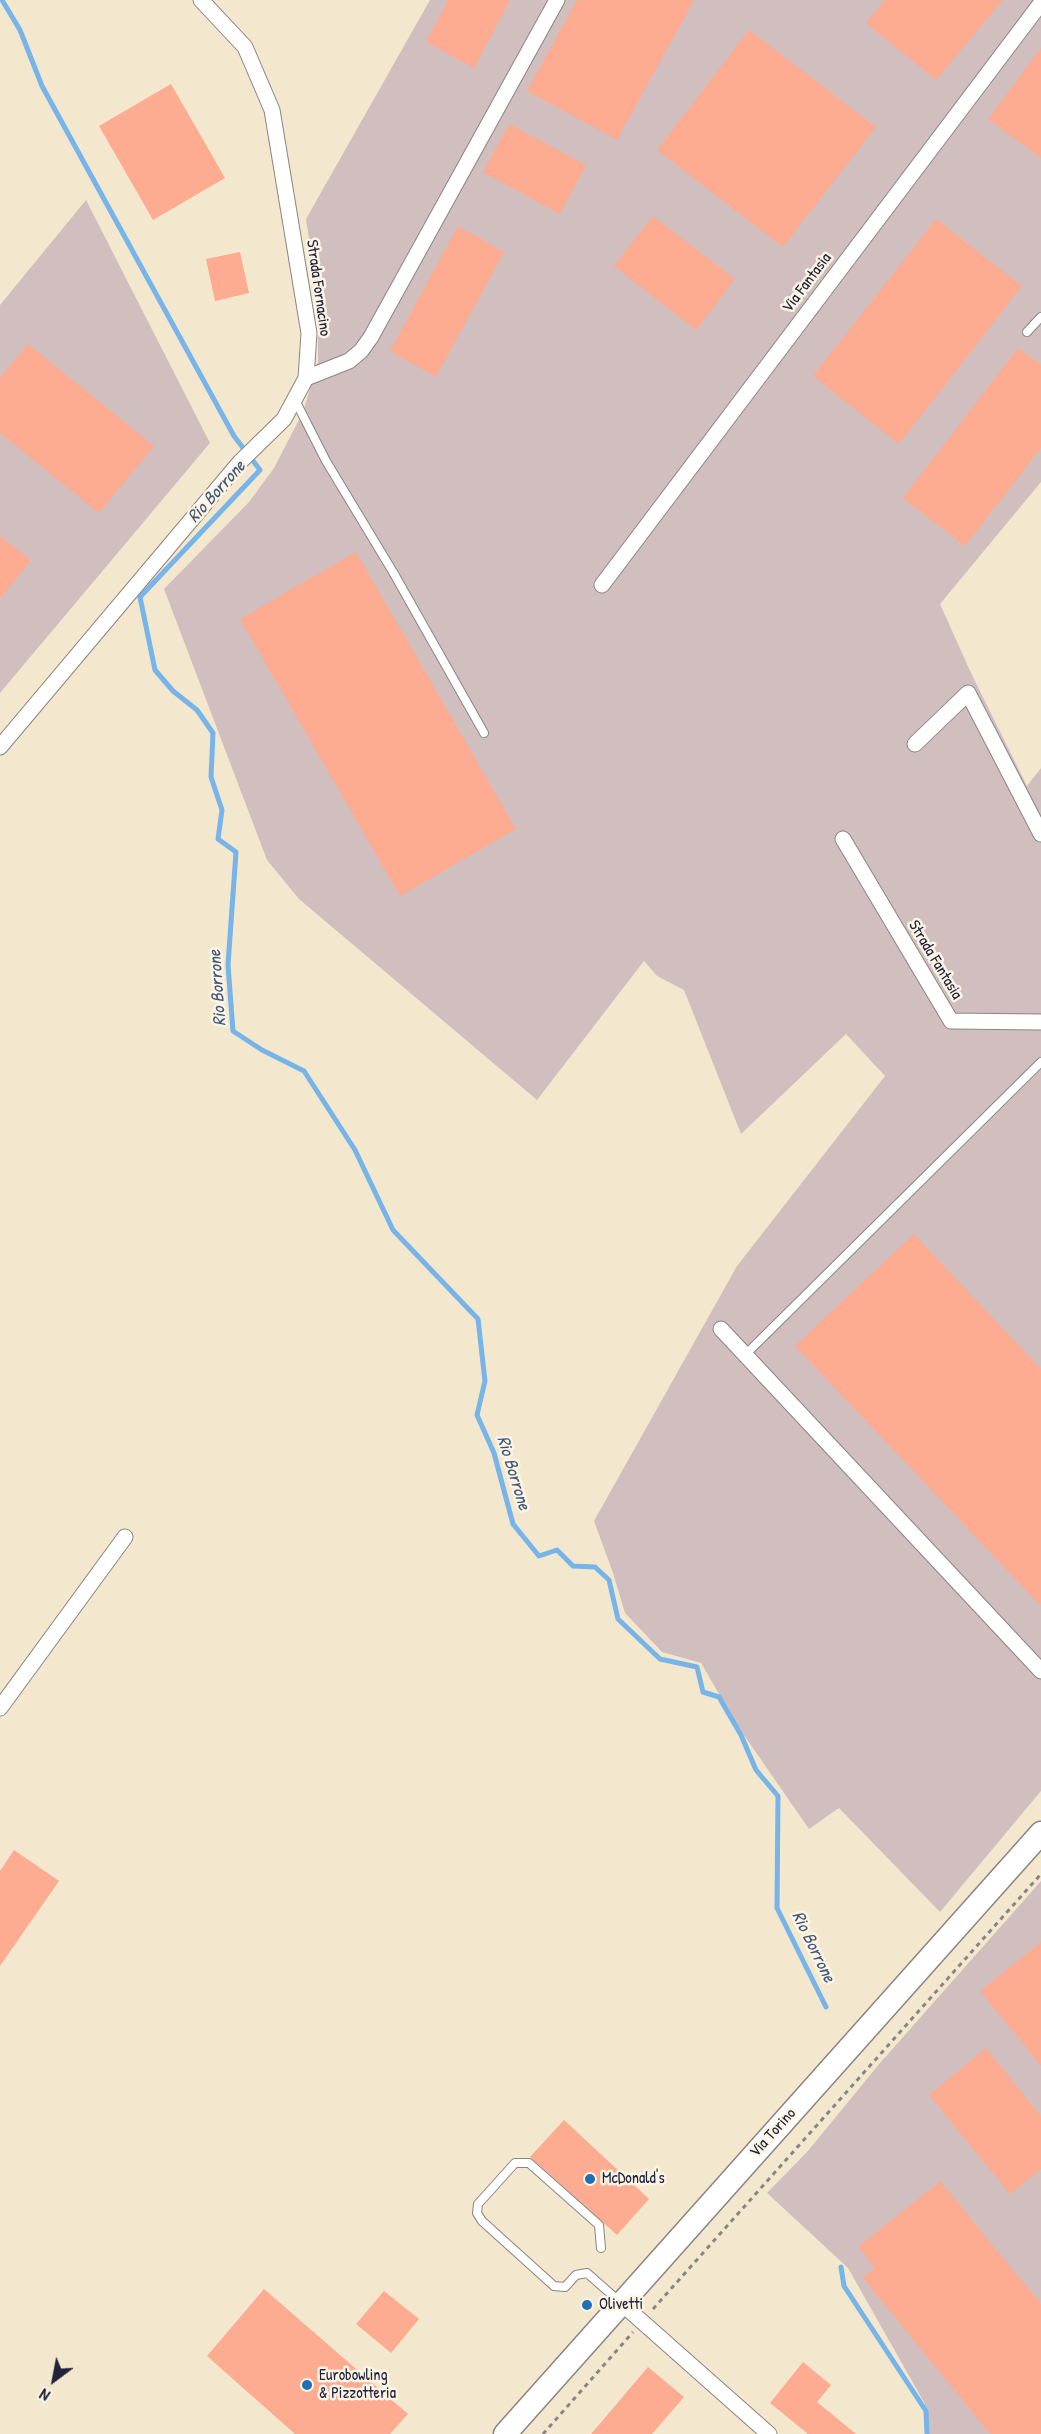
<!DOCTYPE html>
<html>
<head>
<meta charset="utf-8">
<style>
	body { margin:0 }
	#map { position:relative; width:1041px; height:2434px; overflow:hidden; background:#f3e8cd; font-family:"Patrick Hand",sans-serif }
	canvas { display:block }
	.north { position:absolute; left:24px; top:2350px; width:60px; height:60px; -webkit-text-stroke:4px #fcf5e5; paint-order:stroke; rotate:212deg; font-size:16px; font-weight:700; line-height:24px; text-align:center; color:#22223b }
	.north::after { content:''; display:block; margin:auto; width:21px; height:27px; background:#22223b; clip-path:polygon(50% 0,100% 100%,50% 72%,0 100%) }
</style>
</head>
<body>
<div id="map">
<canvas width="1041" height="2434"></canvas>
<div class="north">N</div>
</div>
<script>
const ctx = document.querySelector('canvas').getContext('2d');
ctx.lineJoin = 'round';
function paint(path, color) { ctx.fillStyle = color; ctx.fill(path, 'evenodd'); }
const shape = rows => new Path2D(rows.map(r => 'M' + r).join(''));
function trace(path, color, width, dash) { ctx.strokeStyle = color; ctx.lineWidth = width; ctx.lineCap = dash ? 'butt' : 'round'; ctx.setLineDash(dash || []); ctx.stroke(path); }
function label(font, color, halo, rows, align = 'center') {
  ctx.font = font + ' "Patrick Hand",sans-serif'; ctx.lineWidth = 5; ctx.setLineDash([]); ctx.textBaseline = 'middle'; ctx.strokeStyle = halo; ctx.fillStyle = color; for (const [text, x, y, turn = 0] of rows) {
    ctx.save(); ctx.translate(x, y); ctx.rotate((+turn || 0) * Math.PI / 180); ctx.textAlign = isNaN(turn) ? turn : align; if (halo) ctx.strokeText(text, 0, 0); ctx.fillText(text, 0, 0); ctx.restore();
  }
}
paint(shape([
	[430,0,1041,0,1041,482,940,604,971,673,1027,786,1041,768,1041,1791,940,1912,839,1808,809,1829,737,1725,701,1663,662,1652,625,1613,613,1573,594,1521,737,1266,885,1076,846,1034,741,1134,684,990,657,976,644,961,537,1100,299,899,267,860,164,589,249,502,274,468,303,412,318,362,318,296,306,219],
	[86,200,210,443,0,693,0,305],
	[1041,1881,1041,2434,925,2434,925,2404,848,2268,767,2193,807,2152,880,2063]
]), '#d1bfbf');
trace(shape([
	[2,0,20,30,42,86,234,436,260,470,140,597,155,670,173,691,197,710,213,733,211,777,222,810,218,839,236,852,228,965,233,1031,262,1050,304,1071,355,1150,393,1230,478,1319,485,1381,477,1415,494,1453,513,1524,539,1556,557,1550,573,1566,595,1567,609,1580,618,1619,660,1659,697,1667,703,1692,719,1697,741,1735,756,1770,778,1796,777,1908,826,2007],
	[841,2267,844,2286,926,2411,927,2434]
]), '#76b4e9', 5);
paint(shape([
	[448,0,510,0,474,68,426,42],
	[577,0,694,0,617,140,527,91],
	[885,0,1003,0,936,80,866,23],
	[749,30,876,127,783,247,657,150],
	[1041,48,1041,158,988,119],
	[171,84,225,178,153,220,99,126],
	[509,124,586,165,560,214,483,172],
	[653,216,735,279,696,330,614,266],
	[936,219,1022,286,899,444,813,376],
	[458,226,504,252,436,377,390,351],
	[240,252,249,293,215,301,206,259],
	[28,344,154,446,99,513,0,433,0,378],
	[1018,348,1041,365,1041,448,965,546,903,498],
	[0,536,31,560,0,599],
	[356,552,516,829,400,896,240,619],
	[914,1234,1041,1369,1041,1606,795,1346],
	[14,1850,59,1881,0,1966,0,1871],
	[1041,1942,1041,2066,980,1991],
	[986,2048,1041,2116,1041,2169,1010,2194,929,2095],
	[564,2120,649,2199,617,2235,530,2157],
	[940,2181,1041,2304,1041,2434,990,2434,863,2278,875,2268,858,2247],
	[264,2289,408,2414,390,2434,295,2434,207,2356],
	[384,2291,419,2319,391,2353,356,2324],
	[803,2362,831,2385,817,2402,856,2434,808,2434,770,2403],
	[648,2367,684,2397,652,2434,591,2434]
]), '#fdab91');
const lane = shape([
	[1027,332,1041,317],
	[295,400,326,461,393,572,484,733],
	[744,1356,1041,1062],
	[601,2248,599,2225,529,2163,515,2163,478,2204,477,2213,482,2221,554,2286,565,2287,576,2275,587,2273,620,2302]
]);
const street = shape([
	[306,378,349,361,361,351,371,337,557,0],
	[602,585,1041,3],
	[915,744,968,693,1041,834],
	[0,747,240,462,284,419,306,378,309,333,272,110,245,47,201,0],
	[843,839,951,1021,1041,1022],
	[721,1329,1041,1671],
	[0,1708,125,1537],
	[621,2303,769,2434]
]);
const secondary = shape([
	[505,2434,1041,1833]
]);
trace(lane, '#8a8584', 10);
trace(street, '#8a8584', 17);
trace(secondary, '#8a8584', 25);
trace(shape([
	[653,2309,1041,1874],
	[543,2434,633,2332]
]), '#8a8584', 3, [4.5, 4.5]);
trace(lane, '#fff', 8);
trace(street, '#fff', 15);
trace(secondary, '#fff', 22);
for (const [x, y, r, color] of [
	[590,2179,6,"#1f6fb2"],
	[587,2305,6,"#1f6fb2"],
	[307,2385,6,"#1f6fb2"]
]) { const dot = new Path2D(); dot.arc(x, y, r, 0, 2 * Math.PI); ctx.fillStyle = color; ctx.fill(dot); trace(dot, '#fcf5e5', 2); }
label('16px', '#22223b', '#fcf5e5', [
	["Via Fantasia",807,283,-53],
	["Strada Fornacino",318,288,82],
	["Strada Fantasia",935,960,59],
	["Via Torino",773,2133,-48]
]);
label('16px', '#22223b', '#fcf5e5', [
	["McDonald's",602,2179],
	["Olivetti",599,2305],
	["Eurobowling",319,2376],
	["& Pizzotteria",319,2394]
], 'left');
label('italic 18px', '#3f5578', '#fcf5e5', [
	["Rio Borrone",217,492,-48],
	["Rio Borrone",218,988,-94],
	["Rio Borrone",513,1473,73],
	["Rio Borrone",813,1947,64]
]);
</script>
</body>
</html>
